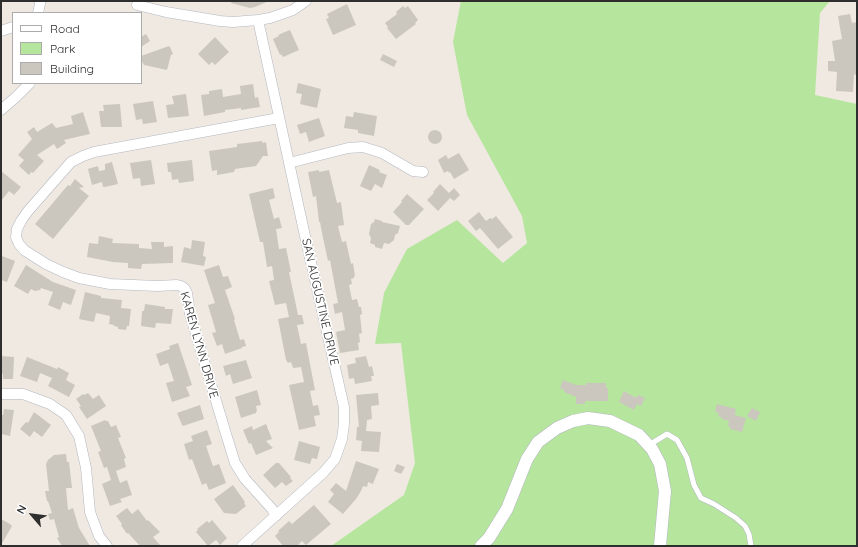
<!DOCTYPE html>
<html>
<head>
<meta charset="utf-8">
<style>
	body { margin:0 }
	#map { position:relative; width:858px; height:547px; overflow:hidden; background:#efe9e1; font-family:Quicksand,sans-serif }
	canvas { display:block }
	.frame { position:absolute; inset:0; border:2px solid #2e2e2e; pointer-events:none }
	.legend { position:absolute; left:12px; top:12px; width:130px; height:72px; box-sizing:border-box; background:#fff; border:1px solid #ababab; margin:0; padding:5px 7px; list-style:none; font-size:12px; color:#2e2e2e }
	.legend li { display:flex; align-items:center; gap:8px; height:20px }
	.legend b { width:20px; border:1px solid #ababab }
	.north { position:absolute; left:12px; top:495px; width:40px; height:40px; -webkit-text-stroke:3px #fff; paint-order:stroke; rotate:298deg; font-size:11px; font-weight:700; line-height:16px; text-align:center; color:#2e2e2e }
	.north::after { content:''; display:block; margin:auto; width:14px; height:18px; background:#2e2e2e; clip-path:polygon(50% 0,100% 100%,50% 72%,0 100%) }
</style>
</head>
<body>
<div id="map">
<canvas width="858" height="547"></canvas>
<div class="frame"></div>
<ul class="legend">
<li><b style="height:5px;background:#fff"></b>Road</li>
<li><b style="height:11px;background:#b6e59e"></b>Park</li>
<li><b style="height:11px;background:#cbc7bf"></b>Building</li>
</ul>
<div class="north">N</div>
</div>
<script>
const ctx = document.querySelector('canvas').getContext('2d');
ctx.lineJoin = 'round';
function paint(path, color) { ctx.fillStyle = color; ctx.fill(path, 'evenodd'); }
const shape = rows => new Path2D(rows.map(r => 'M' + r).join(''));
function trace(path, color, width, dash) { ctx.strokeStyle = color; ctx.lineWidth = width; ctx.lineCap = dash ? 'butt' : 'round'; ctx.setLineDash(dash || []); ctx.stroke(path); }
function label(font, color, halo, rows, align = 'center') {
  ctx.font = font + ' Quicksand,sans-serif'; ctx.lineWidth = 3.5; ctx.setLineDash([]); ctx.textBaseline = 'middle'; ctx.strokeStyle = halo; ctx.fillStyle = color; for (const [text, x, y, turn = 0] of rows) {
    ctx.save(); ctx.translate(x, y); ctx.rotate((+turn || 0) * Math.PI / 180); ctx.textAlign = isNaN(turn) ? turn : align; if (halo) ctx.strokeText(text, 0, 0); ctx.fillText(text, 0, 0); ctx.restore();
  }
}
paint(shape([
	[461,1,830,1,820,13,815,95,857,104,857,546,331,546,404,495,415,463,401,343,375,344,384,293,407,249,457,220,503,263,527,243,522,216,467,115,453,42]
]), '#b6e59e');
paint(shape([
	[232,1,269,1,255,7,250,8,231,3],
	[347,4,356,25,333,35,326,19,329,18,327,14],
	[403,6,405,8,408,6,418,20,415,23,416,24,396,39,387,28,388,27,385,23,397,14,396,12],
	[850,14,852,23,857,22,857,65,856,75,854,74,853,92,836,91,837,72,828,71,828,61,835,61,832,41,842,39,838,16],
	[290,30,299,50,283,57,281,54,280,55,273,39,279,36,278,35],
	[146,34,150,41,141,47,141,37],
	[215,37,229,52,215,65,212,62,209,65,198,54],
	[169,46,169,47,170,47,173,54,171,55,167,70,144,65,141,60,141,56],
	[383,54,397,61,394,67,380,60],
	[298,83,321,89,317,108,300,104,302,94,296,93],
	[253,84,255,98,258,97,260,107,241,110,241,108,225,110,225,112,204,116,201,95,209,94,209,91,222,89,223,97,241,94,240,86],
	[186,94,189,116,168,118,166,105,174,104,172,96],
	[153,101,157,122,143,124,142,119,136,120,133,104],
	[120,104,122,127,101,127,99,111,104,111,103,105],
	[83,112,90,134,64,140,66,143,57,149,54,144,37,155,44,161,33,173,31,172,29,175,19,166,24,160,18,155,32,139,27,132,34,127,37,132,52,123,56,128,73,124,71,116],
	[354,112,377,116,374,136,358,133,358,130,344,128,346,116,353,117],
	[319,118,325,136,309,142,306,132,300,134,297,125],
	'428 137a7 7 0 1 1 14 0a7 7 0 1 1-14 0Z',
	[262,141,263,143,266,142,268,156,263,156,256,166,235,169,234,172,217,175,217,170,212,171,209,151,237,147,237,144],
	[459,153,469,170,454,179,450,172,449,173,448,171,444,173,438,160,446,155,448,159],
	[151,160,155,184,141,186,140,178,133,179,130,163],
	[192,160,194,181,179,183,178,179,172,180,171,172,168,172,167,163],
	[112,162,118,184,105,187,103,187,102,182,92,185,88,169,98,166,99,171,105,170,105,164],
	[369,165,380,170,379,172,387,175,382,188,375,184,371,191,360,186],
	[319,170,319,172,329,170,337,203,341,202,344,225,338,226,342,242,346,241,351,264,353,263,355,276,354,276,354,278,351,279,352,284,349,285,352,300,357,299,359,307,361,307,362,314,360,315,362,333,359,334,360,342,358,343,359,350,340,353,336,332,345,330,342,312,335,314,333,304,338,303,330,260,328,261,322,233,320,222,319,222,316,196,313,197,308,172],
	[1,171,21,187,14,195,9,191,1,201],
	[75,179,84,187,79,188,89,196,53,239,35,224,68,185,70,186],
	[440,184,449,193,454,188,460,195,454,201,450,198,438,211,427,200,434,193,433,192],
	[273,188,275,198,269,200,274,219,279,217,282,228,276,229,279,249,286,248,291,272,289,272,298,315,302,315,304,324,297,325,301,344,306,343,315,390,310,391,313,406,318,405,320,415,314,416,316,426,299,430,289,385,304,382,301,367,293,368,291,362,288,363,286,360,278,319,289,317,286,303,275,305,269,281,274,280,272,266,267,267,263,242,260,242,249,194],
	[407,194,424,209,409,225,406,225,393,212,402,202,401,201],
	[479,212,486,221,490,218,492,219,496,216,513,237,498,249,480,228,476,231,468,221],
	[375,219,382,221,382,222,400,226,398,233,395,235,394,240,389,244,384,243,382,249,375,247,375,245,370,243,371,238,369,234,371,224,374,222],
	[99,236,113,239,112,243,139,244,139,248,152,249,151,242,164,242,164,247,173,246,173,263,142,264,141,269,128,268,128,263,113,262,87,257,89,243,98,244],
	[192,240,205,242,203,256,206,257,204,266,181,262,184,247,191,249],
	[2,256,15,261,7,282,1,280,1,260],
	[26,265,53,282,76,290,71,305,63,302,60,310,48,305,53,292,41,288,40,290,35,291,31,289,28,294,14,286],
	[219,265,223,277,228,276,232,287,225,290,235,319,234,320,240,340,244,339,246,346,242,347,242,348,225,354,222,344,217,346,212,333,216,332,208,305,215,303,204,270],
	[85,292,101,296,101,298,122,300,121,308,131,309,129,326,127,326,126,330,118,329,118,327,114,326,114,325,109,324,110,316,96,313,94,322,79,319],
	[145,304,165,307,165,309,173,309,171,324,156,323,155,328,141,326,142,311,144,311],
	[178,343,192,385,186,387,190,396,172,402,166,383,174,381,168,363,160,366,156,354,170,349,169,346],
	[1,356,14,357,13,379,3,379,3,374,1,373],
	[366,356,369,367,372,366,374,376,371,376,372,381,355,384,354,378,349,379,347,365,356,363,355,358],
	[27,357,57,369,58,367,69,373,66,380,75,385,69,397,48,386,52,378,40,373,37,382,20,376],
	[246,360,252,378,233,384,230,374,226,376,223,366],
	[563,380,576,385,586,385,586,383,606,383,606,388,608,388,608,401,585,401,585,404,576,404,576,397,564,392,564,390,560,388],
	[257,390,261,405,256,406,257,411,256,412,256,413,241,418,235,397],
	[624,391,636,398,638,395,645,398,641,406,637,404,634,410,619,402],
	[88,393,93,399,99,395,106,406,87,419,79,407,81,406,76,399,83,394,84,395],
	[378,393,379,405,371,406,372,419,367,420,366,431,381,432,379,452,361,451,362,441,356,440,357,427,359,427,356,395],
	[717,404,736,409,735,415,746,418,742,432,730,429,730,427,728,426,729,421,722,419,722,418,718,416,719,413,715,412],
	[200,405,204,419,183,426,182,425,177,413],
	[752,408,760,412,756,421,747,416],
	[4,409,14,410,10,436,1,434,1,415,3,415],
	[34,412,51,425,42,437,34,431,30,437,20,429,26,422,28,423],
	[105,420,106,421,108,421,111,427,116,425,121,437,118,438,126,458,124,459,126,467,116,471,120,483,127,480,132,495,120,499,122,502,110,506,102,484,111,480,107,467,104,468,98,452,101,451,91,426],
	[266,424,272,439,266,441,273,448,256,455,251,443,249,444,243,430,252,426,253,430],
	[207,430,212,444,206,446,213,466,219,464,226,483,209,490,206,483,202,485,192,459,189,460,184,444,193,441,191,436],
	[299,441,320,447,317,459,312,458,310,464,294,460],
	[66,454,67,462,69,462,72,488,66,488,68,510,73,508,79,528,90,546,62,546,57,538,59,537,54,519,50,520,48,514,52,513,48,501,47,501,45,491,49,491,46,464,48,460,54,455],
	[356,461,379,469,374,481,373,484,368,482,367,487,363,486,361,491,356,499,343,514,328,502,334,494,330,490,336,483,346,491],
	[276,463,279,463,291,477,290,478,293,481,286,486,282,482,275,488,263,475],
	[397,464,405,467,401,474,394,471],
	[233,485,245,502,244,503,246,506,236,514,224,513,214,499],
	[314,505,331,524,306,545,302,541,297,546,283,546,275,536,279,532,278,531,289,521,292,524],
	[127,508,132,514,138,509,147,521,148,520,160,532,153,537,161,546,140,546,128,533,127,534,121,525,122,524,116,516],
	[1,519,10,524,12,526,1,545],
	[212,520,227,538,220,545,216,540,208,546,196,532,198,530,197,529,207,521,209,523]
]), '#cbc7bf');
const service = shape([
	[649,445,667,434,677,440,687,458,694,485,701,498,714,504,736,518,745,526,749,534,751,546]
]);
const minor = shape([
	[137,5,166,12,220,21,233,22,258,20,270,18,293,10,306,1],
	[38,13,40,4,40,1],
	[1,31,13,27],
	[1,110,16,97,30,83],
	[289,163,348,148,363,147,382,153,413,171,423,172],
	[1,394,23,394,50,404,66,415,79,436,86,468,90,512,99,536,107,546],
	[276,516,272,509,245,479,235,463,226,434,190,314,187,293,185,289,181,286,177,285,157,286,110,284,79,278,63,272,46,264,24,250,19,244,16,237,17,229,21,221,28,211,71,162,83,156,94,152,279,118],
	[242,546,323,473,335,459,342,439,344,424,344,407,305,236,258,20]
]);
const tertiary = shape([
	[481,546,489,538,507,509,527,459,538,442,557,428,573,421,588,418,610,421,639,435,652,449,660,464,665,491,660,546]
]);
trace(service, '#b4b7c1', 6);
trace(minor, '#b4b7c1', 11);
trace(tertiary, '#b4b7c1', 13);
trace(service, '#fff', 5);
trace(minor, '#fff', 10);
trace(tertiary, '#fff', 12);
label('12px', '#2e2e2e', '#fff', [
	["SAN AUGUSTINE DRIVE",320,302,77],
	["KAREN LYNN DRIVE",199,345,74]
]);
</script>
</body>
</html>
